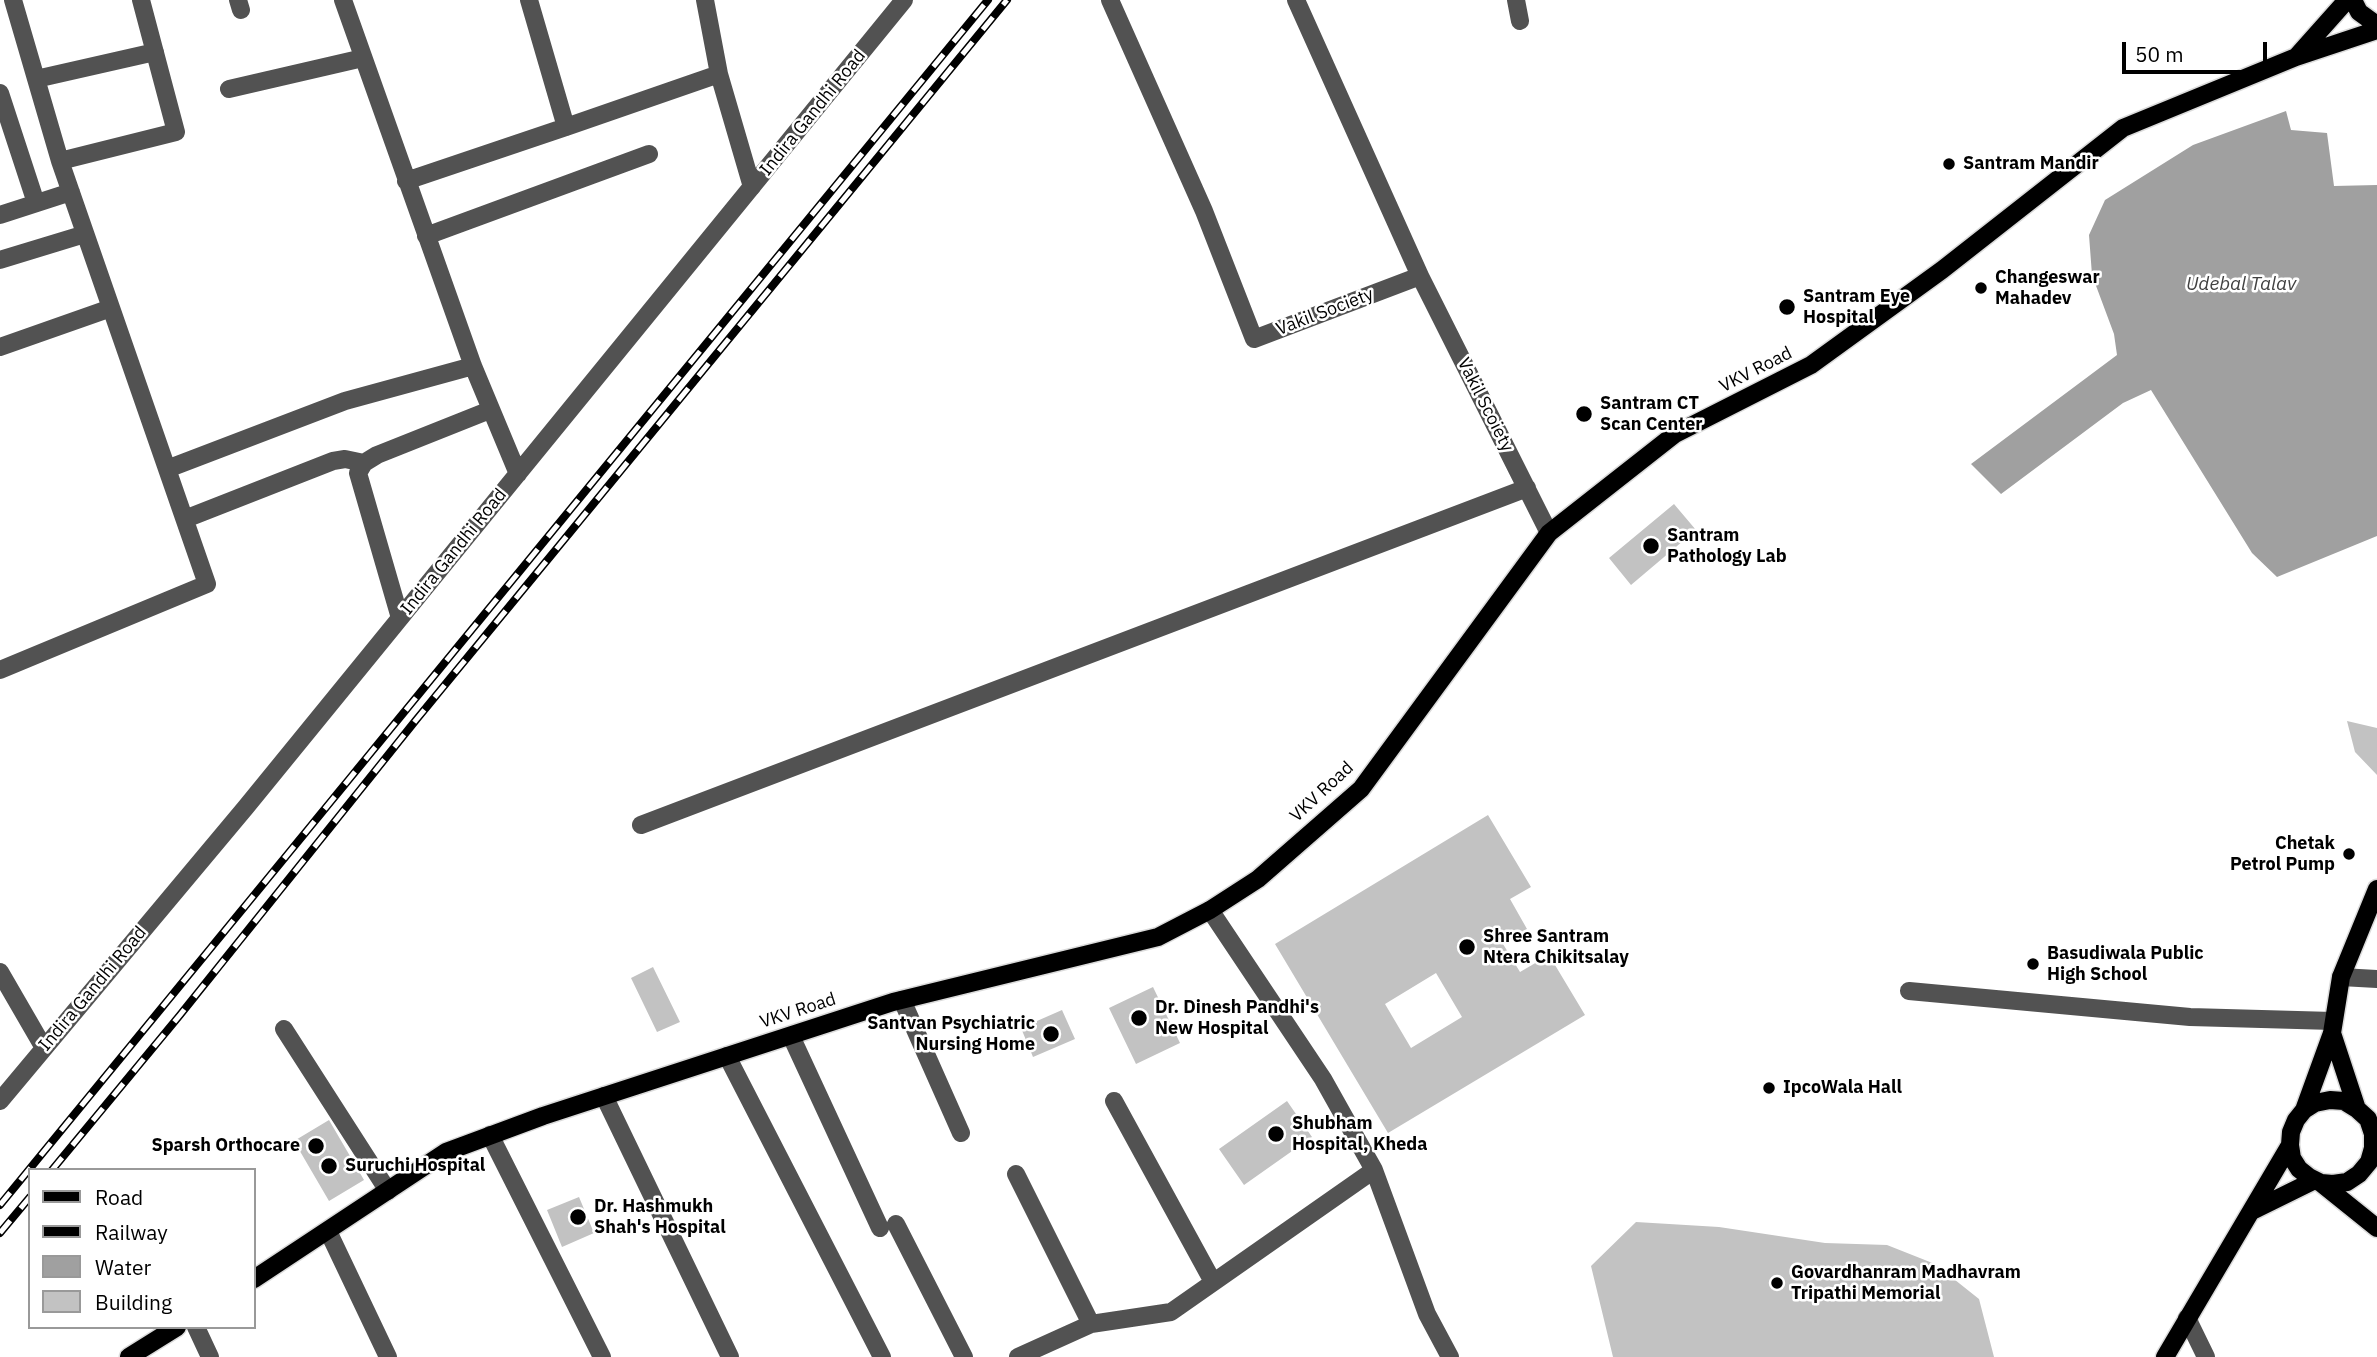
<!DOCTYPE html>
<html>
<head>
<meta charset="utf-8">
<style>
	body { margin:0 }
	#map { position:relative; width:2377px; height:1357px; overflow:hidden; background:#fff; font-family:"IBM Plex Sans",sans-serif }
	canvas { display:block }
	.legend { position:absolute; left:28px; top:1168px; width:228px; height:161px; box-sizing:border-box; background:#fff; border:2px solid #999; margin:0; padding:9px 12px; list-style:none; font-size:21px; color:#000 }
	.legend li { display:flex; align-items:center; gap:14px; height:35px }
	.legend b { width:35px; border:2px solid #999 }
	.scale { position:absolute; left:2122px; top:42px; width:145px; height:32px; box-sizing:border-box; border:4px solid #000; border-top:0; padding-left:9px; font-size:21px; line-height:24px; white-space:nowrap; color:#000; -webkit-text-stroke:5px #fff; paint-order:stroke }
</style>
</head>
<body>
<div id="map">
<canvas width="2377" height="1357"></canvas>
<ul class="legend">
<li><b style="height:9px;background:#000"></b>Road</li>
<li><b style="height:9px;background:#000"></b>Railway</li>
<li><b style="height:19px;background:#a0a0a0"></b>Water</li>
<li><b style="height:19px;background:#c2c2c2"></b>Building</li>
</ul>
<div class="scale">50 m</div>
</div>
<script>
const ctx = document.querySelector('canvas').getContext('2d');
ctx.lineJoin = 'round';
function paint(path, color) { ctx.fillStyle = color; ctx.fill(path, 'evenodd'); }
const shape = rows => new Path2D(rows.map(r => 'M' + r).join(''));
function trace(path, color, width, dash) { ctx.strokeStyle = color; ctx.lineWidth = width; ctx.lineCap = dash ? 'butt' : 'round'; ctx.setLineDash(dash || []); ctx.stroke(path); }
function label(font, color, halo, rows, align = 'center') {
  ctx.font = font + ' "IBM Plex Sans",sans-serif'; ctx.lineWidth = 5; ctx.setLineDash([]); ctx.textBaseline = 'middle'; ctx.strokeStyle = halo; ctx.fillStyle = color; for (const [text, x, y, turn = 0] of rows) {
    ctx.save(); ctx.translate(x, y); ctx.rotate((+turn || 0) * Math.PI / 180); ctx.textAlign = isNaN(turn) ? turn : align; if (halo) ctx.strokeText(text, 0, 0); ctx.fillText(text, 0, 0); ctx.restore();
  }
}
paint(shape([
	[2286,111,2291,130,2327,133,2334,186,2377,185,2377,536,2277,577,2252,553,2151,390,2123,403,2001,494,1971,464,2117,355,2114,334,2092,275,2089,235,2105,200,2193,145]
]), '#a0a0a0');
paint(shape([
	[1674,504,1696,530,1631,585,1609,558],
	[2347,721,2377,728,2377,775,2355,752],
	[1488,815,1531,887,1510,899,1527,929,1503,944,1520,972,1549,955,1585,1015,1388,1133,1275,944],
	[1436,973,1462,1017,1411,1048,1385,1004],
	[653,967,680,1022,657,1032,631,978],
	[1153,987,1180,1043,1136,1064,1109,1008],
	[1062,1010,1075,1039,1033,1057,1021,1028],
	[1287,1101,1312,1137,1244,1185,1219,1149],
	[329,1120,364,1180,329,1201,294,1141],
	[579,1197,594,1233,562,1247,547,1210],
	[1636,1222,1719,1227,1825,1243,1887,1245,1935,1264,1979,1299,1994,1357,1613,1357,1591,1266]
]), '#c2c2c2');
const major = shape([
	[2353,0,2359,12,2377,25],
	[2298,55,2347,0],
	[2332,1033,2357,1109,2368,1119,2373,1134,2373,1148,2369,1162,2359,1174,2347,1182,2333,1184,2321,1183,2309,1177,2299,1169,2292,1158,2290,1145,2291,1132,2296,1120,2304,1110,2315,1103,2330,1100,2344,1101,2357,1109],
	[2304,1110,2332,1033,2341,977,2377,889],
	[2321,1183,2377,1228],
	[2252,1211,2315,1180],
	[254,1279,446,1152,543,1116,893,1002,1158,937,1210,910,1258,879,1361,789,1549,533,1675,434,1811,365,1942,270,2123,128,2296,57,2377,30],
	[129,1357,177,1327],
	[2165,1357,2290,1145]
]);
trace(major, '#dbdbdb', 21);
trace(shape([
	[238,0,241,10],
	[343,0,473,366,518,474],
	[529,0,566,127,719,74,752,187],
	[705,0,719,74],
	[1110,0,1204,211,1254,339,1420,276,1296,0],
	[1516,0,1520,21],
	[36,79,155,52],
	[229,89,363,58],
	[0,93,36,203],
	[60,161,176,132,141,0],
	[406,181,566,127],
	[0,215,71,192],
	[426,236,649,154],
	[0,260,85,234],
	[1420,276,1549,533],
	[0,347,111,308],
	[167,469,345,401,473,366],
	[185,519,333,461,345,459,364,463],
	[400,618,358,473,364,463,377,455,490,410],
	[0,670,207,584,60,161,13,0],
	[641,825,1527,488],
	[1210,910,1323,1079,1374,1170,1427,1314,1450,1357],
	[0,972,44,1048],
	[2341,977,2377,979],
	[1909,991,2190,1017,2333,1021],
	[902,1000,961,1133],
	[284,1029,388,1191],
	[791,1036,880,1228],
	[727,1056,882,1357],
	[604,1096,730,1357],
	[0,1101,246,807,904,0],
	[1114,1101,1213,1282],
	[490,1135,602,1357],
	[1016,1174,1091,1324],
	[896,1224,964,1357],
	[328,1231,388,1357],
	[2187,1318,2206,1357],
	[196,1327,210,1357],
	[1018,1357,1091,1324,1171,1312,1374,1170]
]), '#525252', 18);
trace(major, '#000', 18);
const rail = shape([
	[52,1170,180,1015,416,720,1007,0],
	[0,1205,988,0],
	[0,1233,30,1197]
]);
trace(rail, '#000', 8);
trace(rail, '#fff', 5, [16]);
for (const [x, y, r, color] of [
	[1949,164,7,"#000"],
	[1981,288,7,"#000"],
	[1787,307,9,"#000"],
	[1584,414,9,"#000"],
	[1651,546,9,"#000"],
	[2349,854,7,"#000"],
	[1467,947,9,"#000"],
	[2033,964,7,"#000"],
	[1139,1018,9,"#000"],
	[1051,1034,9,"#000"],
	[1769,1088,7,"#000"],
	[1276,1134,9,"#000"],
	[316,1146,9,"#000"],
	[329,1166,9,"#000"],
	[578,1217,9,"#000"],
	[1777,1283,7,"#000"]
]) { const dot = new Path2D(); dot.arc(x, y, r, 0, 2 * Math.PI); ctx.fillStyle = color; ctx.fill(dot); trace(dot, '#fff', 2.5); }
label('18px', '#000', '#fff', [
	["Indira Gandhi Road",813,113,-51],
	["Vakil Society",1325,312,-21],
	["VKV Road",1756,370,-27],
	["Vakil Scoiety",1485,405,63],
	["Indira Gandhi Road",454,552,-51],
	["VKV Road",1322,792,-43],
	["Indira Gandhi Road",93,989,-50],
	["VKV Road",798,1011,-18]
]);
label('bold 18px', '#000', '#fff', [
	["Santram Mandir",1963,164],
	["Changeswar",1995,278],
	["Mahadev",1995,299],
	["Santram Eye",1803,297],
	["Hospital",1803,318],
	["Santram CT",1600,404],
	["Scan Center",1600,425],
	["Santram",1667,536],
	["Pathology Lab",1667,557],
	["Chetak",2335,844,"right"],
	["Petrol Pump",2335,865,"right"],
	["Shree Santram",1483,937],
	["Ntera Chikitsalay",1483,958],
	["Basudiwala Public",2047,954],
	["High School",2047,975],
	["Dr. Dinesh Pandhi's",1155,1008],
	["New Hospital",1155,1029],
	["Santvan Psychiatric",1035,1024,"right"],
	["Nursing Home",1035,1045,"right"],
	["IpcoWala Hall",1783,1088],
	["Shubham",1292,1124],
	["Hospital, Kheda",1292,1145],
	["Sparsh Orthocare",300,1146,"right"],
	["Suruchi Hospital",345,1166],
	["Dr. Hashmukh",594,1207],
	["Shah's Hospital",594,1228],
	["Govardhanram Madhavram",1791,1273],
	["Tripathi Memorial",1791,1294]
], 'left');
label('italic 19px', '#414141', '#fff', [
	["Udebal Talav",2241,285]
]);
</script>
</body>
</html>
